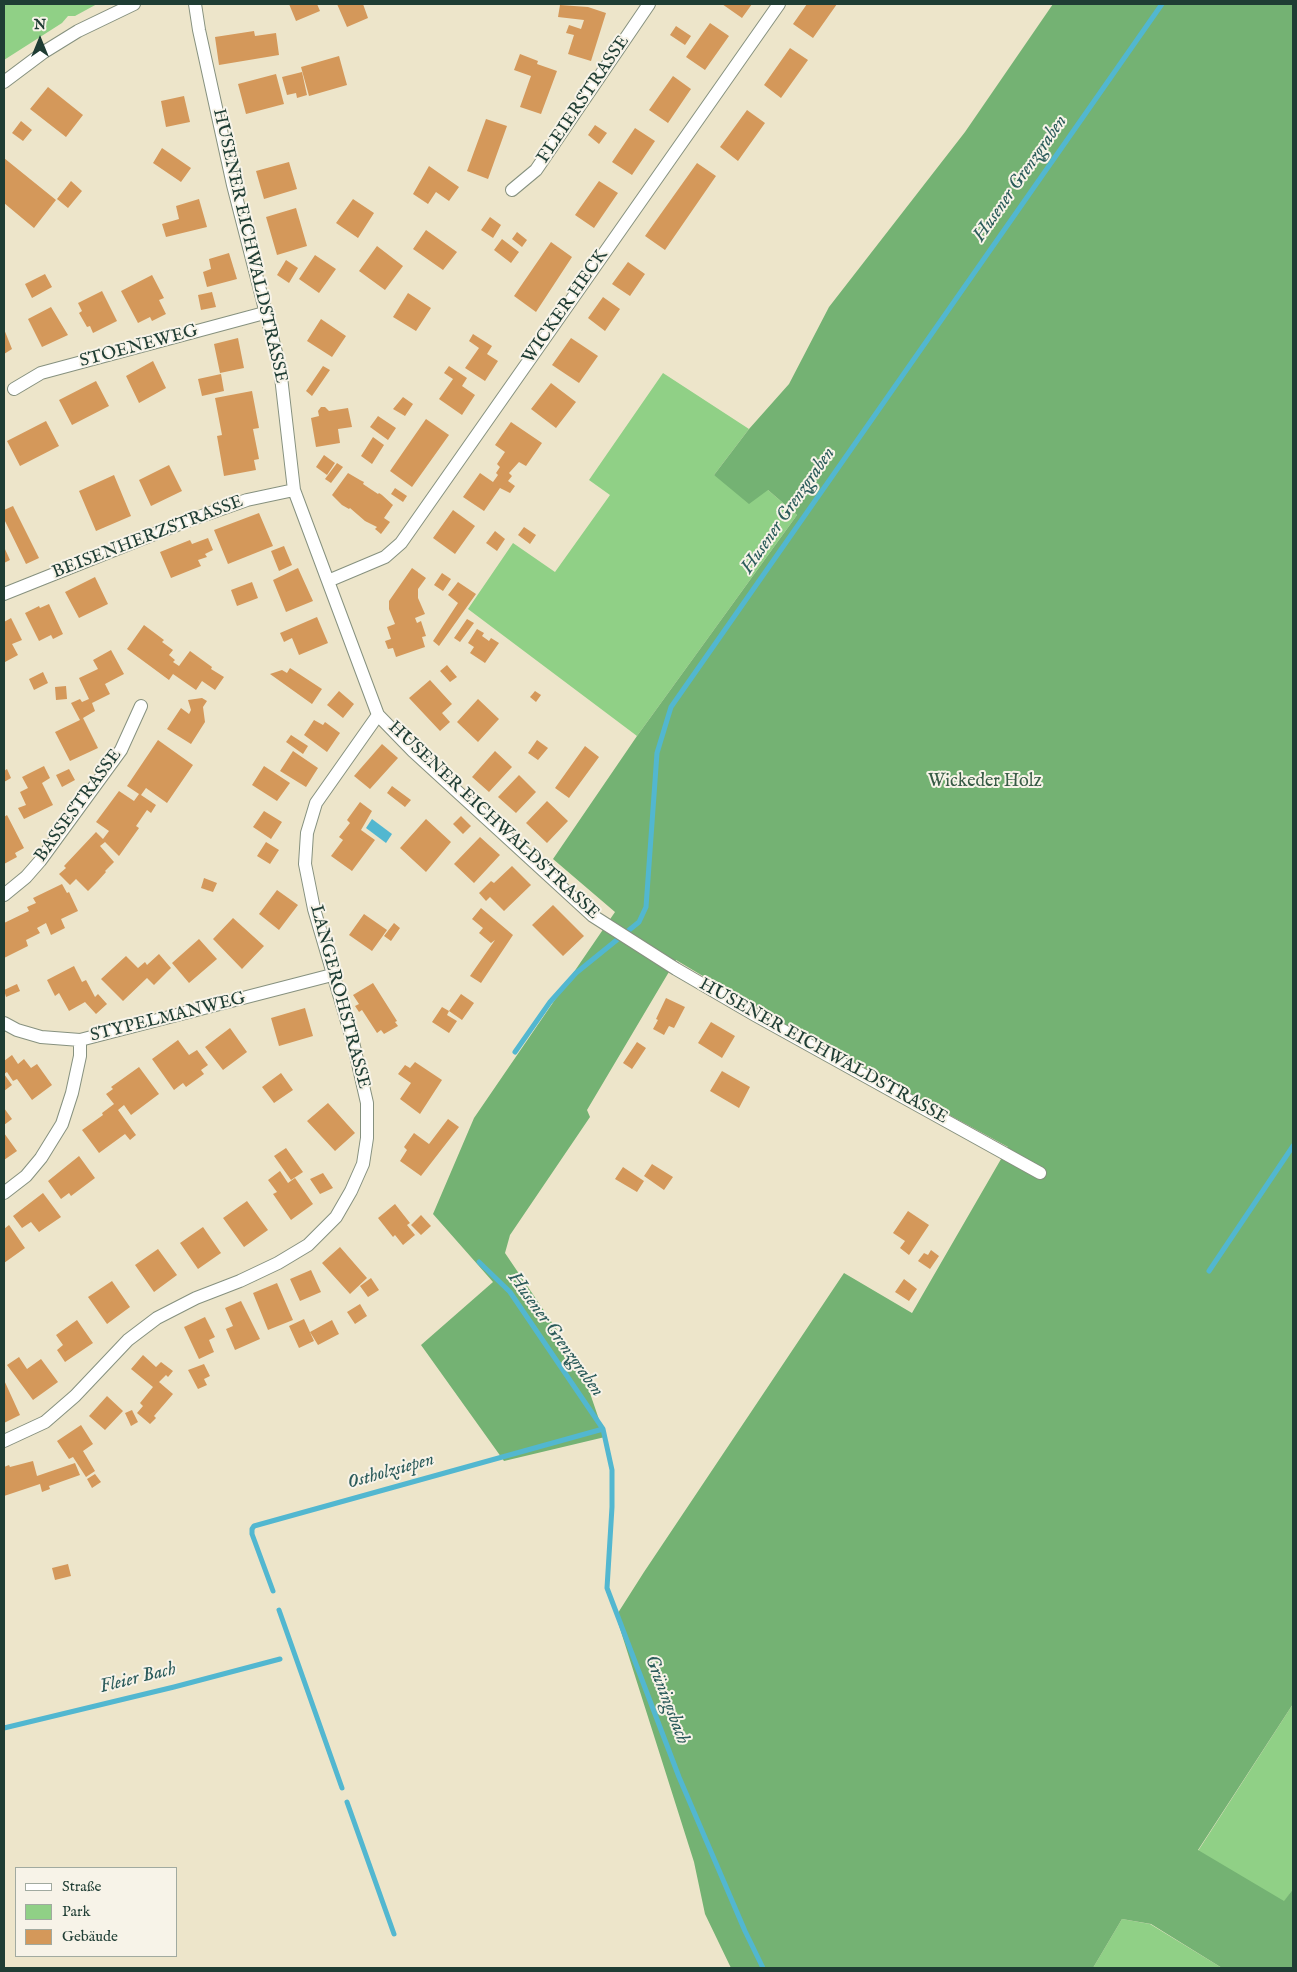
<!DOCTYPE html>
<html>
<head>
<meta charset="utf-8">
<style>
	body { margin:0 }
	#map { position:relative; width:1297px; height:1972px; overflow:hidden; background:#ede5ca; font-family:"IM FELL English",serif }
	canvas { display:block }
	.frame { position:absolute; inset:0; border:5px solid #1f3d34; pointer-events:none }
	.legend { position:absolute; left:15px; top:1867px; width:162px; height:90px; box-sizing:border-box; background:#f7f3e8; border:1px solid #a1aaa0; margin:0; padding:6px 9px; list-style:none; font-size:15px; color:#1f3d34 }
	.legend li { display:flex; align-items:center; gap:10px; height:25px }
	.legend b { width:25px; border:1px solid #a1aaa0 }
	.north { position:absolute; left:15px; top:15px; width:50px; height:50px; -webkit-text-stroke:4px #f7f3e8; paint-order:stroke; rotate:0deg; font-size:14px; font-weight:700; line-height:20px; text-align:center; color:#1f3d34 }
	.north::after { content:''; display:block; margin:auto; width:18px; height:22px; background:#1f3d34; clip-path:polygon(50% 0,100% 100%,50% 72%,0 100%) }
</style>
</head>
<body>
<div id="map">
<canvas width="1297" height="1972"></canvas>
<div class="frame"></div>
<ul class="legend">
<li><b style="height:6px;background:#fff"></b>Straße</li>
<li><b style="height:14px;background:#90d086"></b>Park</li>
<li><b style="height:14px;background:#d4985a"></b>Gebäude</li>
</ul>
<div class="north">N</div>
</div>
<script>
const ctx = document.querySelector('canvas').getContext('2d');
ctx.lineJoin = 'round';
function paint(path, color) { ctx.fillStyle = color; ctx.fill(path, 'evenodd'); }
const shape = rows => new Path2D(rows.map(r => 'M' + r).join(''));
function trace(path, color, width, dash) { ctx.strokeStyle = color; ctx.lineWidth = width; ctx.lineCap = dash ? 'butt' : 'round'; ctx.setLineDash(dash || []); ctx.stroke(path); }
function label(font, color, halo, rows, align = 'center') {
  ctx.font = font + ' "IM FELL English",serif'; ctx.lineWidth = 4; ctx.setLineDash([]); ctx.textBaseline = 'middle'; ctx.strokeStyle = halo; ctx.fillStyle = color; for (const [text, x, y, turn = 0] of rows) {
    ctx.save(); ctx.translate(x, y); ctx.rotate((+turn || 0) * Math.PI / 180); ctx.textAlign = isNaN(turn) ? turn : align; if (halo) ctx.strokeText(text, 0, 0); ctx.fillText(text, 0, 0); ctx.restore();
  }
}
paint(shape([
	[4,4,97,4,75,16,68,16,62,23,4,60],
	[663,373,749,429,714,475,768,490,797,515,637,736,468,609,513,543,555,572,610,495,589,480],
	[1293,1704,1293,1889,1284,1902,1198,1851],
	[1122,1919,1150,1924,1222,1968,1093,1968]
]), '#90d086');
paint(shape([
	[1053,4,1293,4,1293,1704,1198,1850,1284,1901,1293,1889,1293,1968,1222,1968,1151,1924,1122,1919,1093,1968,731,1968,705,1914,694,1862,616,1616,644,1572,844,1273,912,1313,1008,1147,795,1031,676,960,587,1110,590,1117,510,1235,505,1253,580,1364,605,1437,504,1461,421,1345,493,1282,433,1214,474,1118,615,912,553,859,637,736,797,515,768,490,749,504,714,475,749,429,789,384,829,307,965,132]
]), '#74b273');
paint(shape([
	[372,819,392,834,386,843,366,828]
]), '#52b7d0');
trace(shape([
	[515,1052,550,1002,576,973,639,922,646,907,657,753,671,707,1162,4],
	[479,1262,510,1292,603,1429,612,1470,612,1507,607,1588,679,1777,745,1931,763,1968],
	[1209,1271,1293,1146],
	[273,1591,252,1534,252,1529,254,1526,603,1429],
	[279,1610,342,1788],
	[4,1728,174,1687,280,1659],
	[347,1802,394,1934]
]), '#52b7d0', 5);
paint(shape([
	[289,4,317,4,320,11,296,21],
	[337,4,363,4,368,18,347,27],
	[722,4,752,4,742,18],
	[807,4,837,4,813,38,793,24],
	[560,5,588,7,606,13,591,61,568,54,574,35,566,33,569,25,581,29,584,20,558,17],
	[710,23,729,36,705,70,686,57],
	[676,26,691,36,685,45,670,35],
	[254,31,255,36,276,33,279,55,219,65,215,37],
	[790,48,808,60,781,98,764,85],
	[520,54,538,61,537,64,557,71,541,114,520,107,531,76,514,70],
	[339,56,347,85,309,96,301,67],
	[302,72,307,95,297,98,296,93,287,95,282,77],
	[276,74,284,104,246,114,238,84],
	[673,76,691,89,668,123,649,110],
	[48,87,83,115,66,137,30,109],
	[184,96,190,122,166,127,161,101],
	[747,110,765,123,738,161,720,147],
	[486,119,507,126,488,179,467,171],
	[21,121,32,130,23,141,12,133],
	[595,125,607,133,599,144,588,135],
	[635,128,655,141,632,175,612,162],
	[162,148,191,168,181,182,153,163],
	[4,158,56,200,34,228,4,203],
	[289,162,297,189,264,199,256,171],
	[697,163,716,176,665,250,645,236],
	[429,166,459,187,449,201,436,192,428,204,413,194],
	[71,181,82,191,68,208,57,199],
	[599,181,618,193,594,228,575,215],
	[199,199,207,227,166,237,162,224,179,219,176,206],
	[353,199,374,213,358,238,336,223],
	[296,208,307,246,277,255,266,217],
	[490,217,501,225,493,238,481,230],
	[426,230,457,252,443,270,413,249],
	[517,232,527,240,522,247,512,239],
	[502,239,519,252,511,263,494,250],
	[551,242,572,257,536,312,514,296],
	[377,246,403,266,385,290,359,271],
	[229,253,237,279,207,287,203,272,211,269,209,259],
	[315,255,336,269,319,293,299,279],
	[286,260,298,268,289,283,277,275],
	[628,262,645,274,630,296,612,284],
	[45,274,52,287,32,298,25,284],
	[152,275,164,298,159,300,166,314,152,321,150,317,138,323,121,291],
	[102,291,117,321,93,333,90,326,87,327,79,313,82,311,78,303],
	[212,292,216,307,201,310,198,295],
	[408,293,431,308,416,331,393,317],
	[603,297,620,309,605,331,588,318],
	[51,307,68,335,42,347,28,319],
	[321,319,346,336,332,357,307,341],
	[4,329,12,349,4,354],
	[473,334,492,346,487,354,498,361,485,381,465,368,479,348,469,341],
	[238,338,244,368,220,373,214,344],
	[571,338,598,356,579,383,552,365],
	[153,361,166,388,139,403,126,376],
	[323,366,330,370,312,396,306,391],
	[449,366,467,378,462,386,475,395,462,415,439,399,453,379,444,373],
	[221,374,224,391,202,396,198,379],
	[96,381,109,406,72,425,59,400],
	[551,383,576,402,556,428,531,409],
	[252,391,259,428,253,429,259,459,254,460,256,470,224,476,217,436,222,435,215,398],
	[403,397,413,404,405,416,393,409],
	[321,407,325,407,329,411,348,408,352,427,338,429,340,443,316,447,311,418,319,416,318,411],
	[378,416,396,428,388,440,370,427],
	[426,419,449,435,412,487,390,471],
	[46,421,59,446,20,466,7,441],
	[511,422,542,443,526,466,519,462,509,473,512,476,508,481,515,486,510,493,500,488,484,511,463,497,480,473,493,482,498,475,496,473,500,467,497,464,505,452,495,445],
	[373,437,384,445,372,464,361,456],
	[324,455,335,463,327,475,316,467],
	[337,463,343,467,331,483,325,479],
	[169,465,182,491,151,506,139,480],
	[348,473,360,480,364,482,363,484,378,494,379,493,382,495,393,505,384,518,390,522,381,534,375,529,377,527,365,521,350,508,349,509,342,505,332,495],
	[114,475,131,516,96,531,79,491],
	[395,488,407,496,403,502,391,494],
	[13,506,39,558,26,564,4,519,4,510],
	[453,510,475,526,455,554,433,538],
	[259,513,273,546,228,564,214,530],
	[524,527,536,535,530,544,518,535],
	[495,531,505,539,497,551,486,543],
	[208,538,213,550,205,554,207,557,198,560,201,566,171,578,160,552,190,540,192,544],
	[284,546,292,565,279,571,271,551],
	[4,547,10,560,4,563],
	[298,568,313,601,286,612,273,580],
	[412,568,426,578,418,589,418,598,425,614,415,618,417,623,421,621,426,636,422,637,425,647,396,657,393,648,388,649,385,641,391,639,387,627,395,624,389,609,389,601],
	[442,573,451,579,443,591,434,585],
	[95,577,108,604,79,618,65,592],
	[252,582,258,598,237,606,231,590],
	[458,582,476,594,439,646,433,641,458,603,448,595],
	[49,604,63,634,53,639,51,635,39,641,25,613,39,606,40,608],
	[317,617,328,643,299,655,292,638,284,642,280,633],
	[11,618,22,640,12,644,18,655,5,662,4,659,4,622],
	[467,619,474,623,460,642,454,638],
	[144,625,164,640,162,642,173,650,169,655,175,660,173,662,179,666,190,651,212,667,211,669,224,677,215,690,202,681,196,690,173,674,169,680,127,649],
	[477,629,484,633,482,636,489,641,491,638,499,643,485,663,470,653,474,647,468,643],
	[111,650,124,674,105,684,110,694,92,703,95,711,83,718,98,748,70,761,55,732,80,720,71,703,80,699,82,702,89,699,79,678,98,669,93,660],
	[447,665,457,677,450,682,440,671],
	[290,668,322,689,312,704,270,674,282,670,287,673],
	[43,672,48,683,34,690,29,679],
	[430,680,452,704,442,713,450,722,440,731,409,698],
	[66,686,67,699,56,700,55,687],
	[339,691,354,704,343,718,327,705],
	[535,691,541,695,536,702,530,697],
	[202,698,207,701,203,707,205,722,191,744,167,729,181,708,189,714,191,710,188,700],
	[478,699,499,719,478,742,457,722],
	[314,720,323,725,325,722,340,733,327,752,304,735],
	[291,735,308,746,303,754,286,742],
	[158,740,193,765,167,803,146,788,141,795,156,805,151,813,147,810,136,826,139,828,119,856,105,842,100,846,114,862,105,871,106,872,97,882,88,891,76,879,70,885,59,874,66,868,64,866,96,832,103,839,109,831,96,822,119,791,134,801,139,794,127,786],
	[537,740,548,748,538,760,528,753],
	[382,744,398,758,370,789,354,776],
	[585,746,599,757,569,798,555,788],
	[293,751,318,768,306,787,280,771],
	[495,751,512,767,489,792,472,777],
	[44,766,50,778,42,783,53,805,24,819,18,808,26,805,20,792,28,788,22,777],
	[264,766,290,783,277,801,252,785],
	[7,769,11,778,4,782,4,771],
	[69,769,75,780,62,787,56,775],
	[519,775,536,792,516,813,498,797],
	[392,786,411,800,405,807,387,793],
	[547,801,568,821,547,843,526,823],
	[360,802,372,811,361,830,375,840,352,871,331,856,343,840,339,837,350,823,347,820],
	[264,811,282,822,271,839,253,827],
	[7,815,24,848,15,853,17,857,4,864,4,817],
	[461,816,471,826,463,834,453,824],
	[426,819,451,842,426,872,400,848],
	[480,837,500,855,474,883,454,864],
	[266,842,279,850,270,864,257,856],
	[512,866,531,885,504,911,490,897,486,901,479,893,491,881,494,883],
	[204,878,217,883,213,892,201,888],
	[62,884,67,893,69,892,78,911,61,919,65,928,51,935,46,923,37,928,40,933,26,940,28,946,4,958,4,923,29,911,27,907,36,903,33,898],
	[277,890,298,905,279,930,259,914],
	[553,905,584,936,563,956,532,925],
	[481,908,513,935,481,983,470,976,495,940,491,943,479,933,483,928,472,919],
	[364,914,387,930,372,951,349,935],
	[233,918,264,946,242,969,213,939],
	[394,923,400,928,391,941,384,936],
	[199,939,217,959,189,983,172,963],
	[159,954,171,968,154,985,147,978,123,1001,101,979,126,956,138,968,145,962,147,965],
	[74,966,82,982,86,980,95,997,98,994,107,1004,96,1014,85,1002,69,1011,59,993,55,996,47,980],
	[373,983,397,1021,395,1022,398,1026,384,1034,381,1030,377,1033,362,1010,359,1012,355,1006,359,1004,353,995],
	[17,984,20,991,6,997,4,990],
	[461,994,474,1003,462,1020,449,1011],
	[666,998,685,1007,674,1028,669,1026,664,1035,653,1029,658,1020,656,1019],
	[442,1007,449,1011,447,1015,457,1021,449,1033,432,1022],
	[305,1008,313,1036,279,1046,271,1018],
	[711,1022,735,1036,722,1058,698,1043],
	[230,1028,247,1052,223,1070,205,1047],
	[178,1040,189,1055,197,1050,208,1065,201,1070,204,1074,186,1087,183,1083,174,1090,152,1059],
	[637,1042,646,1048,632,1069,623,1063],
	[12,1055,18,1064,24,1059,31,1068,37,1064,52,1085,32,1100,17,1079,13,1081,7,1072,4,1074,12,1085,4,1091,4,1061],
	[415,1062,442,1080,420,1114,400,1099,411,1083,398,1074,405,1065,410,1068],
	[139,1067,159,1094,131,1115,124,1105,118,1110,136,1135,130,1140,125,1134,99,1153,82,1130,103,1115,102,1113,114,1104,106,1094,113,1089,111,1087],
	[722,1071,750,1087,739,1108,710,1091],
	[281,1073,293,1090,274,1103,262,1087],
	[328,1103,355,1133,335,1151,307,1121],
	[4,1108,12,1119,4,1125],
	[448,1119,459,1127,421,1176,400,1161,407,1150,404,1147,414,1133,429,1144],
	[4,1133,17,1151,4,1160],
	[286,1148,303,1172,291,1180,274,1156],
	[79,1156,95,1178,71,1196,69,1193,61,1199,48,1181],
	[652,1164,673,1177,664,1190,644,1176],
	[623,1167,644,1181,637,1192,615,1179],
	[280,1171,288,1183,295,1178,313,1204,291,1220,273,1194,277,1192,268,1180],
	[323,1173,333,1188,320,1194,310,1179],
	[43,1193,61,1217,39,1232,31,1222,22,1228,13,1216],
	[247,1201,268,1230,244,1247,223,1218],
	[395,1204,410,1223,407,1225,415,1235,403,1245,395,1235,393,1237,378,1218],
	[908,1211,929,1225,909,1255,900,1248,905,1241,893,1233],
	[421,1215,431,1226,421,1235,411,1225],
	[9,1225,25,1248,4,1263,4,1229],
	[203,1227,221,1253,198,1269,180,1243],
	[340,1247,367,1278,350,1294,322,1263],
	[158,1249,177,1275,154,1292,135,1265],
	[931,1250,939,1256,930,1269,918,1261,924,1253,928,1255],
	[311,1270,321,1292,300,1301,290,1279],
	[371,1278,379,1290,368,1297,360,1286],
	[904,1279,917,1289,909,1301,895,1292],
	[112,1281,130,1307,107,1324,88,1297],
	[277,1283,293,1320,268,1330,253,1293],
	[241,1301,260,1339,235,1350,226,1329,233,1326,225,1308],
	[360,1304,367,1316,355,1324,347,1312],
	[205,1317,215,1337,209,1340,214,1352,199,1359,184,1327],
	[304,1319,314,1341,299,1348,289,1326],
	[77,1320,93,1343,65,1362,57,1350,63,1345,56,1335],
	[332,1320,339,1334,318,1345,310,1332],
	[143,1355,156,1367,161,1362,173,1371,168,1377,166,1375,159,1382,173,1394,154,1416,156,1418,150,1424,137,1413,143,1406,140,1403,153,1387,131,1369],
	[19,1357,27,1369,41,1359,58,1382,33,1400,7,1365],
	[204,1364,210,1376,204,1379,207,1385,198,1389,188,1370],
	[4,1380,20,1415,4,1423],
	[107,1396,123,1411,105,1430,89,1416],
	[132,1410,138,1422,131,1426,125,1413],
	[81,1425,93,1444,83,1451,95,1471,86,1477,73,1457,69,1459,57,1441],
	[33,1461,37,1476,75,1463,80,1475,49,1486,50,1489,42,1492,40,1484,4,1496,4,1467,9,1465,10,1467],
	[95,1474,101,1482,92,1488,87,1479],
	[68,1564,71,1576,55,1580,52,1568]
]), '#d4985a');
const minor = shape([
	[195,4,199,30,233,185,280,368,294,490,378,715,413,751,593,916,676,969,755,1015,1040,1173],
	[4,82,44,52,78,31,134,4],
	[512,190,536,170,649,4],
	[14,389,41,373,268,312],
	[328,581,385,557,401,543,779,4],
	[4,594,182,523,247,500,294,490],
	[4,895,26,877,40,861,121,750,141,706],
	[4,1023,17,1030,41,1037,80,1040,332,975],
	[4,1193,26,1176,41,1158,62,1124,72,1093,80,1056,80,1040],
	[4,1441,45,1422,75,1396,128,1340,157,1318,196,1298,240,1281,278,1263,308,1245,336,1217,351,1191,363,1164,367,1138,367,1103,353,1042,314,909,305,864,307,833,316,803,378,715]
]);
trace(minor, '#86917f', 14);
trace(minor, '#fff', 12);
label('18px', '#1f3d34', '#f7f3e8', [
	["FLEIERSTRASSE",584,100,-56],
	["HUSENER EICHWALDSTRASSE",249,246,77],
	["WICKER HECK",566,307,-55],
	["STOENEWEG",139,347,-15],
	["BEISENHERZSTRASSE",148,538,-21],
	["BASSESTRASSE",79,806,-54],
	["HUSENER EICHWALDSTRASSE",493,821,43],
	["LANGEROHSTRASSE",339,997,75],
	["STYPELMANWEG",168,1018,-14],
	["HUSENER EICHWALDSTRASSE",823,1052,29]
]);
label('18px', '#365a44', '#f7f3e8', [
	["Wickeder Holz",985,782]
]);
label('italic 19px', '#2c5c5b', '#f7f3e8', [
	["Husener Grenzgraben",1021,179,-55],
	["Husener Grenzgraben",789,511,-55],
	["Husener Grenzgraben",555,1335,54],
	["Ostholzsiepen",391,1472,-16],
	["Fleier Bach",138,1679,-14],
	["Grüningsbach",666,1700,69]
]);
</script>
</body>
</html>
